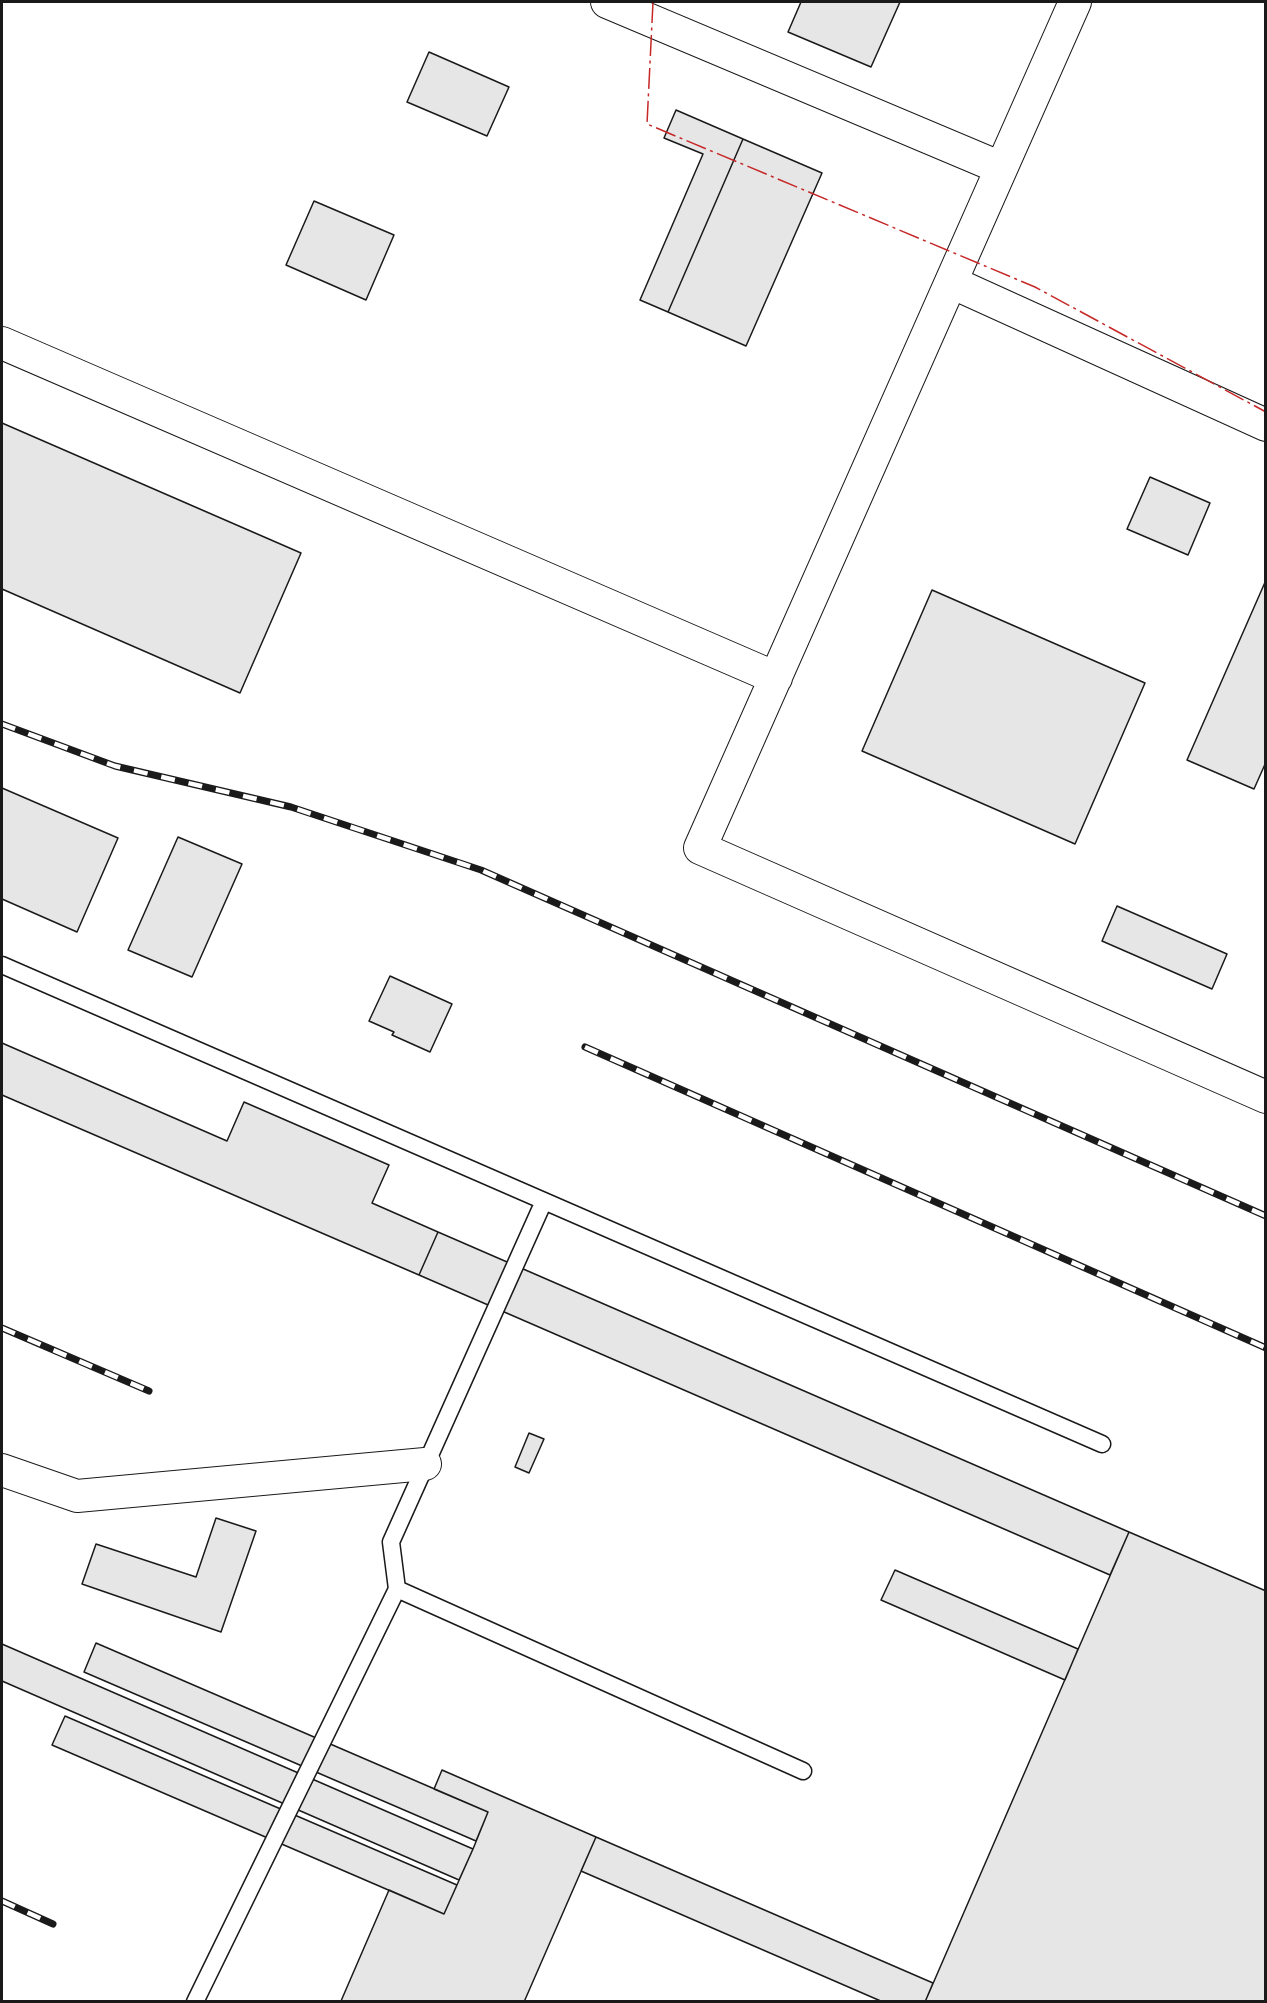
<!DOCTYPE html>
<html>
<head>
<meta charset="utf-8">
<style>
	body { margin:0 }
	#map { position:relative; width:1267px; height:2003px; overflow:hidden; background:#fff; font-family:Mulish,sans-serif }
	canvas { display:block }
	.frame { position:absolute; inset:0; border:3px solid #1a1a1a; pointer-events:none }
</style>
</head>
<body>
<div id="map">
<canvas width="1267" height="2003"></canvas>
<div class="frame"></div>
</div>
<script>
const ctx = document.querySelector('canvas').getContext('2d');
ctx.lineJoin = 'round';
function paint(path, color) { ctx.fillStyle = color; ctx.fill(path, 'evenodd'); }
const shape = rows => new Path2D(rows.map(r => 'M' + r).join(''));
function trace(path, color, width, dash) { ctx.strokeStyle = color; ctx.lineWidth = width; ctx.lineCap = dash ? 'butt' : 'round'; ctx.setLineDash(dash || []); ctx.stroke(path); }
const building = shape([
	[801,2,900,2,871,67,788,32,801,2],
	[429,52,509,87,487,136,407,102,429,52],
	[676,110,743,139,668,312,640,300,703,154,664,138,676,110],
	[743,139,822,173,746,346,668,312,743,139],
	[314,201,394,235,366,300,286,265,314,201],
	[2,423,301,553,240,693,2,589,2,423],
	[1150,477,1210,503,1188,555,1127,529,1150,477],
	[1266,580,1266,762,1254,789,1187,760,1266,580],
	[932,590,1145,683,1075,844,862,751,932,590],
	[2,788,118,838,77,932,2,899,2,788],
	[178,837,242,864,192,977,128,950,178,837],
	[1117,906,1227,954,1212,989,1102,941,1117,906],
	[390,976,452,1004,430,1052,392,1035,394,1032,369,1021,390,976],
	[2,1043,227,1141,244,1102,389,1165,372,1203,438,1232,419,1275,2,1095,2,1043],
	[438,1232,1129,1532,1110,1575,419,1275,438,1232],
	[529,1433,544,1439,529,1473,515,1467,529,1433],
	[216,1518,256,1531,221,1632,82,1584,96,1544,196,1577,216,1518],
	[1129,1532,1266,1591,1266,2002,925,2002,1129,1532],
	[895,1570,1078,1649,1065,1680,881,1600,895,1570],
	[96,1643,488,1812,476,1841,84,1672,96,1643],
	[2,1644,473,1849,459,1880,2,1681,2,1644],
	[65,1716,457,1885,444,1914,52,1745,65,1716],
	[442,1770,596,1837,524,2002,343,2002,341,2001,389,1890,444,1914,473,1849,488,1812,434,1789,442,1770],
	[596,1837,933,1983,925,2002,883,2002,581,1871,596,1837]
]);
paint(building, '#e6e6e6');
trace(building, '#1a1a1a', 1.5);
const lane = shape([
	[2,965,1102,1444],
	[397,1589,803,1771],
	[195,2002,397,1589,391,1542,544,1201]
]);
const street = shape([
	[607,2,1001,168],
	[1075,2,700,848,1266,1097],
	[951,282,1266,425],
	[2,343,776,678],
	[2,1470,77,1496,425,1464]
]);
trace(lane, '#1a1a1a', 19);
trace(street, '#1a1a1a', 34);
trace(lane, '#fff', 16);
trace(street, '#fff', 32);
const rail = shape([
	[2,724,115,766,291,807,481,870,1266,1216],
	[585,1047,1266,1348],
	[2,1328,149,1391],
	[2,1901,53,1924]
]);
trace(rail, '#1a1a1a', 7);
trace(rail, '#fff', 4.5, [14]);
trace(shape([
	[653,2,647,124,1035,287,1266,412]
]), '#c62828', 1.5, [21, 4.5, 3, 4.5]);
</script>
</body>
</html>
